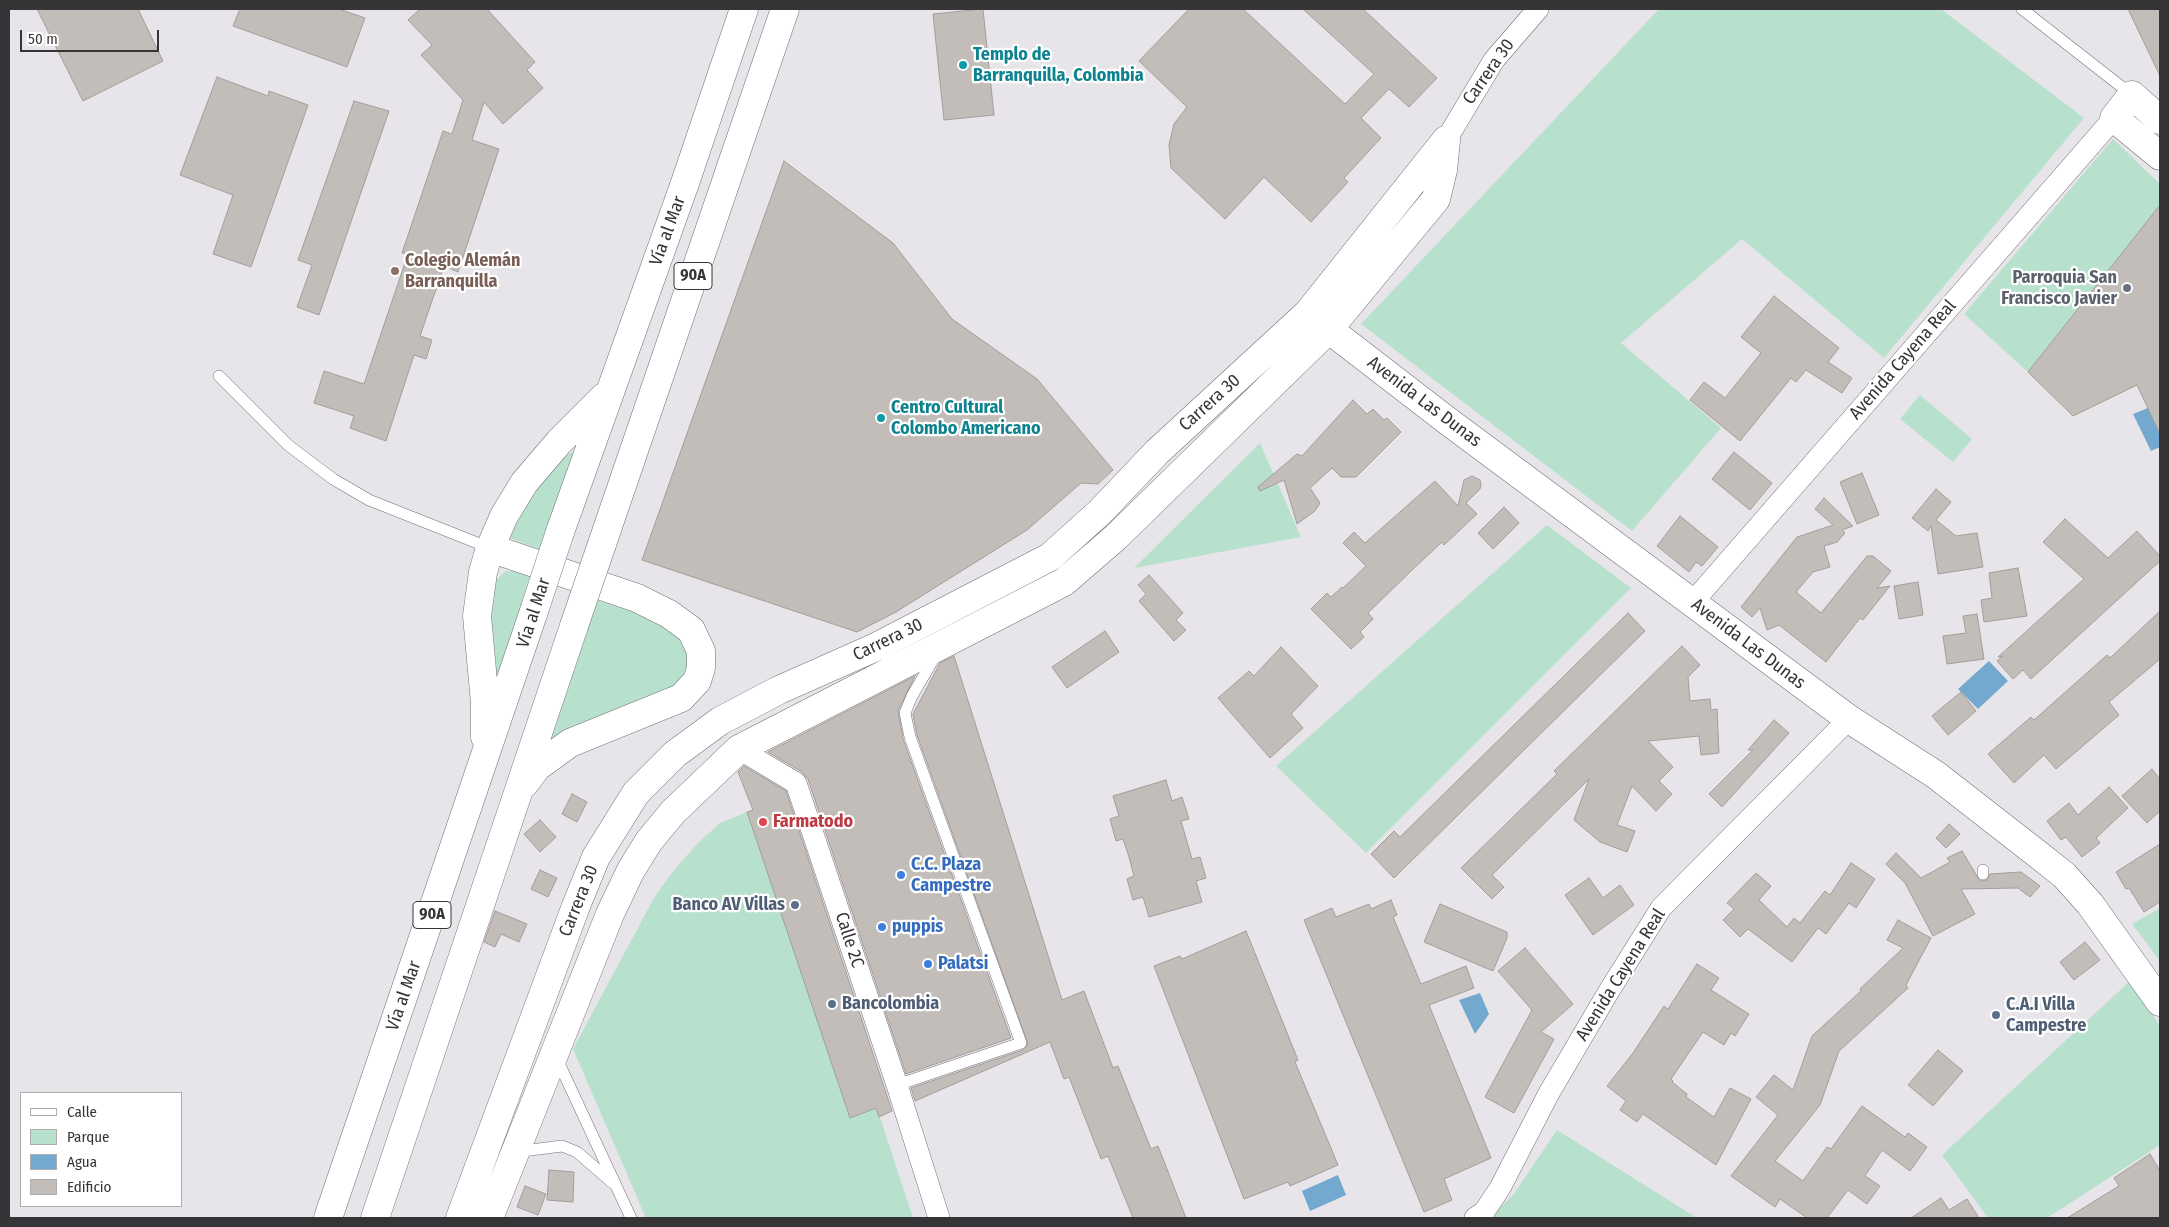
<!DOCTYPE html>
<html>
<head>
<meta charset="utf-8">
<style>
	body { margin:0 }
	#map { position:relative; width:2169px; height:1227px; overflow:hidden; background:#e8e5ea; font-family:"Fira Sans Condensed",sans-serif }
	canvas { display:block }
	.frame { position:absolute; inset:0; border:10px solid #363437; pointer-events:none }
	.legend { position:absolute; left:20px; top:1092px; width:162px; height:115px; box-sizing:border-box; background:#fff; border:1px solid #afaeaf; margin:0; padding:6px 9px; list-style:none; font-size:15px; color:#363437 }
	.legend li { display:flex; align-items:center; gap:10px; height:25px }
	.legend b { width:25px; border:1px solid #afaeaf }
	.scale { position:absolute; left:20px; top:30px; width:139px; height:22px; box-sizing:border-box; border:2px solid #363437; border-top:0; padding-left:6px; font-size:15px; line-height:18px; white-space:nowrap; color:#363437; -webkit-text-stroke:4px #fff; paint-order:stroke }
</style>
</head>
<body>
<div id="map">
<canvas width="2169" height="1227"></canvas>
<div class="frame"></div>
<ul class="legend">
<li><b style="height:6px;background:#fff"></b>Calle</li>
<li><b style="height:14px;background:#b7e1cd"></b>Parque</li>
<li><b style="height:14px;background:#73a9cf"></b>Agua</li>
<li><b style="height:14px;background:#c2bdb8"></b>Edificio</li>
</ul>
<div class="scale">50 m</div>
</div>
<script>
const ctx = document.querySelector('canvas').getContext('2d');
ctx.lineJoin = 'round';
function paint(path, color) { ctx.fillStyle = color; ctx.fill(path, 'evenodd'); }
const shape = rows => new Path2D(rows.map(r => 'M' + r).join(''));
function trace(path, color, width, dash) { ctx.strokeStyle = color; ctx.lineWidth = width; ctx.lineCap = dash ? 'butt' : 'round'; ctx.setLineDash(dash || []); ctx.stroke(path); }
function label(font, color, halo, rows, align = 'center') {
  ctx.font = font + ' "Fira Sans Condensed",sans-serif'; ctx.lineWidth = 4.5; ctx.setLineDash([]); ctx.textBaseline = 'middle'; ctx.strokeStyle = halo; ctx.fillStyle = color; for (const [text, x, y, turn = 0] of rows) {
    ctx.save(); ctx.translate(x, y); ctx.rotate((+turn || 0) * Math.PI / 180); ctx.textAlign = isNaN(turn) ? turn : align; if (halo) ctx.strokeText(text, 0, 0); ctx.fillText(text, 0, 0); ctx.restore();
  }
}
paint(shape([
	[1659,9,1941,9,2084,118,1884,358,1742,239,1621,343,1721,428,1632,531,1361,324],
	[2113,139,2160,184,2160,205,2028,372,1964,314],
	[1920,395,1972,439,1953,462,1900,419],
	[1260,443,1301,537,1134,568],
	[577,449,541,550,502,535,544,471],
	[1547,525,1631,588,1366,853,1276,766],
	[506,571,518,571,530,576,493,696,486,623,490,590,496,580],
	[596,600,660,620,685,642,688,657,687,669,679,683,669,692,549,743],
	[747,812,850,1117,877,1108,913,1218,646,1218,573,1049,655,896,674,870,698,843,720,823],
	[2160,908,2160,961,2132,924],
	[2130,981,2160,1026,2160,1145,2047,1218,1988,1218,1942,1155],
	[1557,1130,1697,1218,1489,1218,1513,1195]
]), '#b7e1cd');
paint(shape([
	[2148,408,2160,434,2160,447,2151,451,2133,414],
	[1989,661,2008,681,1978,709,1958,689],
	[1480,993,1489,1014,1475,1034,1459,1000],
	[1338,1175,1346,1195,1310,1211,1302,1191]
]), '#73a9cf');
const building = shape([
	[37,9,138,9,163,61,83,101,37,9],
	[240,9,339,9,365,18,347,67,233,26,240,9],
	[420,9,487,9,535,62,527,70,543,88,503,124,484,102,472,140,499,149,458,272,444,266,420,336,432,340,426,359,414,355,386,441,350,428,354,416,314,403,324,371,364,384,408,254,402,253,443,131,452,134,463,100,421,55,432,45,408,20,420,9],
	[983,9,994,115,944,120,933,14,983,9],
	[1189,9,1243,9,1345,104,1374,74,1303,9,1363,9,1437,78,1409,107,1389,89,1361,118,1381,138,1344,178,1348,182,1311,222,1264,177,1225,219,1171,168,1169,145,1174,124,1187,107,1139,61,1189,9],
	[2128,9,2160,9,2160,76,2128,9],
	[217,77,268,96,269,91,308,105,251,267,213,254,233,195,180,175,217,77],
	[354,101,389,111,319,315,297,307,312,265,298,260,354,101],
	[784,161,893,243,952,319,1037,379,1113,470,1098,484,1081,483,1027,530,896,612,857,632,642,560,784,161],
	[2160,205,2160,434,2137,385,2073,416,2028,372,2160,205],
	[1774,296,1839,348,1828,362,1852,378,1842,393,1806,370,1796,382,1791,378,1740,441,1690,400,1704,382,1725,398,1761,353,1741,337,1774,296],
	[1353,400,1367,414,1373,409,1384,420,1387,418,1401,432,1356,477,1341,477,1332,468,1310,488,1320,503,1315,511,1297,524,1284,480,1260,491,1258,487,1297,454,1302,456,1353,400],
	[1734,452,1772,483,1750,510,1712,479,1734,452],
	[1862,473,1879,515,1857,524,1840,482,1862,473],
	[1472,476,1480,480,1481,485,1480,489,1466,503,1477,514,1444,545,1442,542,1411,571,1368,613,1373,619,1360,632,1364,637,1351,649,1311,609,1327,593,1331,597,1342,587,1343,588,1366,566,1343,543,1354,532,1365,543,1435,481,1458,506,1464,480,1472,476],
	[1936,489,1951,502,1936,520,1956,536,1977,533,1983,567,1938,574,1931,526,1928,531,1912,518,1936,489],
	[1824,498,1853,526,1842,530,1845,533,1837,542,1824,546,1830,567,1813,572,1796,592,1821,613,1867,556,1873,556,1891,571,1877,588,1890,586,1863,620,1860,618,1826,662,1779,625,1767,630,1760,608,1752,617,1741,607,1797,537,1833,525,1815,509,1824,498],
	[1504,507,1519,523,1493,549,1478,533,1504,507],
	[1680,516,1718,547,1702,566,1696,562,1689,572,1657,546,1680,516],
	[2065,519,2108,558,2137,531,2160,556,2160,561,2031,679,2023,670,2013,679,1997,661,2003,656,1998,657,2084,579,2043,542,2065,519],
	[2018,568,2027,616,1984,622,1981,600,1992,598,1989,573,2018,568],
	[1149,575,1183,613,1176,620,1186,630,1174,641,1139,601,1146,594,1138,585,1149,575],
	[1918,582,1923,615,1899,619,1894,586,1918,582],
	[2160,611,2160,659,2109,702,2119,715,2056,769,2044,755,2014,783,1988,754,2031,717,2034,720,2107,655,2110,658,2160,611],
	[1628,613,1645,631,1394,878,1371,854,1394,831,1400,837,1628,613],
	[1977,614,1984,659,1947,664,1943,636,1966,633,1963,616,1977,614],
	[1105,631,1119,652,1067,688,1052,667,1105,631],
	[1682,646,1700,665,1688,677,1690,701,1710,699,1711,710,1717,709,1719,753,1701,755,1699,736,1648,741,1673,767,1659,781,1672,794,1656,811,1632,786,1617,825,1635,831,1627,852,1600,842,1574,820,1589,779,1492,875,1504,887,1492,899,1461,868,1557,774,1554,771,1682,646],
	[1281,647,1318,686,1291,714,1303,728,1270,758,1218,698,1249,671,1254,676,1281,647],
	[954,656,1062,1000,1084,991,1113,1068,1118,1066,1151,1149,1158,1146,1186,1218,1133,1218,1108,1156,1101,1159,1069,1077,1064,1079,1050,1042,915,1101,911,1088,1023,1050,1028,1044,917,735,913,714,940,663,954,656],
	[915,676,898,711,903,739,1011,1038,906,1074,808,779,802,772,768,752,915,676],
	[1961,692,1976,711,1948,735,1932,716,1961,692],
	[1774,720,1789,733,1722,807,1709,794,1753,750,1748,750,1774,720],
	[744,766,786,791,892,1111,879,1117,876,1108,850,1118,747,812,753,810,738,772,744,766],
	[2152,769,2160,779,2160,811,2147,823,2122,796,2152,769],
	[1166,780,1172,801,1182,797,1189,819,1181,821,1192,859,1200,857,1206,878,1196,881,1202,902,1149,917,1143,897,1133,900,1127,879,1134,876,1129,857,1123,839,1116,841,1110,819,1119,816,1113,796,1166,780],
	[2109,787,2128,808,2096,838,2100,843,2082,857,2066,837,2061,840,2047,821,2069,803,2078,815,2109,787],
	[572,794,587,802,577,822,562,814,572,794],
	[540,820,556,837,540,852,524,834,540,820],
	[1949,824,1960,834,1946,848,1936,838,1949,824],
	[2160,844,2160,902,2144,912,2129,888,2126,889,2116,872,2160,844],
	[1962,851,1980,881,1987,880,1990,874,2021,872,2040,886,2030,897,2018,888,1961,889,1975,914,1933,936,1905,883,1886,864,1896,853,1921,878,1950,862,1947,858,1962,851],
	[1851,863,1875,879,1856,908,1849,903,1826,934,1818,928,1792,962,1748,929,1740,937,1723,920,1734,909,1727,903,1756,873,1771,886,1759,900,1787,927,1794,918,1800,923,1825,891,1830,895,1851,863],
	[540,870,557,878,548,897,531,889,540,870],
	[1589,878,1603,898,1620,885,1634,905,1593,935,1565,895,1589,878],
	[1391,900,1397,915,1393,917,1421,984,1466,966,1474,988,1429,1005,1491,1158,1444,1179,1452,1200,1424,1212,1304,920,1332,908,1336,917,1369,904,1371,909,1391,900],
	[1440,904,1507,932,1507,938,1493,971,1424,942,1440,904],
	[495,911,527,924,519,942,501,934,495,947,484,942,495,911],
	[1898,920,1931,938,1906,985,1908,988,1839,1051,1820,1105,1775,1161,1803,1181,1827,1147,1831,1149,1862,1106,1905,1137,1908,1133,1927,1147,1910,1171,1882,1150,1865,1176,1880,1186,1867,1204,1848,1190,1827,1218,1807,1218,1780,1199,1775,1207,1731,1176,1778,1115,1756,1097,1774,1075,1793,1090,1812,1036,1861,991,1860,989,1903,948,1887,940,1898,920],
	[1246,931,1298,1060,1295,1062,1338,1165,1290,1186,1288,1182,1244,1199,1154,966,1180,956,1182,959,1246,931],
	[2085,942,2100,960,2074,980,2060,962,2085,942],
	[1525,948,1573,1004,1541,1032,1554,1039,1514,1113,1485,1097,1532,1010,1498,971,1525,948],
	[1697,964,1719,978,1711,990,1749,1014,1735,1036,1731,1033,1724,1045,1703,1032,1671,1079,1673,1081,1672,1082,1687,1094,1686,1097,1714,1117,1730,1088,1751,1099,1716,1165,1643,1114,1637,1122,1620,1110,1626,1101,1607,1086,1633,1053,1664,1006,1668,1009,1697,964],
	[1938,1050,1963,1071,1933,1106,1908,1085,1938,1050],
	[2150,1154,2160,1171,2160,1218,2067,1218,2119,1186,2114,1178,2150,1154],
	[549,1170,574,1172,573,1202,547,1200,549,1170],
	[525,1186,546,1194,538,1215,517,1207,525,1186],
	[1941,1198,1949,1210,1967,1199,1979,1218,1911,1218,1941,1198]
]);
paint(building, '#c2bdb8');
trace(building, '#a29d99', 1);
const lane = shape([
	[2022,9,2132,95],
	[219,376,288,445,333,479,369,500,490,548],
	[1983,870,1983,874],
	[557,1059,631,1218],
	[897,1085,1021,1043,910,737,905,713,912,696,936,655],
	[515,1152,562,1146,577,1152,614,1184]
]);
const street = shape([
	[1446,140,1494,60,1538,9],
	[1692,603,2114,118],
	[739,749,796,783,897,1085,939,1218],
	[1475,1218,1484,1212,1500,1188,1549,1093,1609,991,1661,908,1849,719]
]);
const secondary = shape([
	[2160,120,2132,95,2114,118,2160,156],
	[1314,318,1449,422,1849,719,1936,775,2040,856,2064,875,2090,904,2160,1002],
	[460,1218,576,906,596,857,636,793,675,754,720,721,779,690,876,647,1050,557,1100,512,1157,452,1308,313,1446,140],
	[489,1218,610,914,631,870,649,841,673,812,739,749,1064,582,1116,537,1328,330,1436,199,1443,170,1446,140]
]);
const highway = shape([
	[560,532,685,183,744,9],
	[602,544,785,9],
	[490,548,637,598,669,614,691,630,701,651,701,668,697,681,681,698,570,743,537,767,525,783],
	[485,737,485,703,477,616,483,572,490,548,504,516,524,483,559,442,604,397],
	[328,1218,534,611],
	[375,1218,574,626]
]);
trace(lane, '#737075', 12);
trace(street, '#737075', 22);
trace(secondary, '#737075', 29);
trace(highway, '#737075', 29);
trace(lane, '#fff', 11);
trace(street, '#fff', 21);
trace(secondary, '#fff', 28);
trace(highway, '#fff', 28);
const highwayBridge = shape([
	[534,611,560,532],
	[574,626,602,544]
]);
trace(highwayBridge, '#737075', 29, []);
trace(highwayBridge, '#fff', 28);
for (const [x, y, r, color] of [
	[963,65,5,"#0f9aa8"],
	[395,271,5,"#8d6e63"],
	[2127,288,5,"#6b7280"],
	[881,418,5,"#0f9aa8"],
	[763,822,5,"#e0444e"],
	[901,875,5,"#3f7fe0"],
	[795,905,5,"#5c6f8a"],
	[882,927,5,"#3f7fe0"],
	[928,964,5,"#3f7fe0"],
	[832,1004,5,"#5c6f8a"],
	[1996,1015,5,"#5c6f8a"]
]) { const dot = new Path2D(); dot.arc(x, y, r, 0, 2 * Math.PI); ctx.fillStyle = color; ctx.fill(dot); trace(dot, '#fff', 2); }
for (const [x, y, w] of [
	[693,276,38],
	[432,915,38]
]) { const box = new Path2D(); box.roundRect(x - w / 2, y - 13.5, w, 27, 4); ctx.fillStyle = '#fff'; ctx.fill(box); trace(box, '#363437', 1); }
label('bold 16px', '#363437', null, [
	["90A",693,276],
	["90A",432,915]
]);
label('bold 18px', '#0d838f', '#fff', [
	["Templo de",973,55],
	["Barranquilla, Colombia",973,76],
	["Centro Cultural",891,408],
	["Colombo Americano",891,429]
], 'left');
label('18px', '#363437', '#fff', [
	["Carrera 30",1489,72,-55],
	["Vía al Mar",668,231,-70],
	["Avenida Cayena Real",1903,360,-49],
	["Avenida Las Dunas",1424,402,37],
	["Carrera 30",1210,403,-42],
	["Vía al Mar",534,613,-72],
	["Carrera 30",888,640,-26],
	["Avenida Las Dunas",1748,644,37],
	["Carrera 30",579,901,-68],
	["Calle 2C",849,940,72],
	["Avenida Cayena Real",1621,975,-58],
	["Vía al Mar",404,996,-71]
]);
label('bold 18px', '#785e54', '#fff', [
	["Colegio Alemán",405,261],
	["Barranquilla",405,282]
], 'left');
label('bold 18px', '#5b616d', '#fff', [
	["Parroquia San",2117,278],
	["Francisco Javier",2117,299]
], 'right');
label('bold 18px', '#be3a42', '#fff', [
	["Farmatodo",773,822]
], 'left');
label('bold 18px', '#366cbe', '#fff', [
	["C.C. Plaza",911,865],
	["Campestre",911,886],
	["puppis",892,927],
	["Palatsi",938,964]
], 'left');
label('bold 18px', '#4e5e75', '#fff', [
	["Banco AV Villas",785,905,"right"],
	["Bancolombia",842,1004],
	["C.A.I Villa",2006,1005],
	["Campestre",2006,1026]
], 'left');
</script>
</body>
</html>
